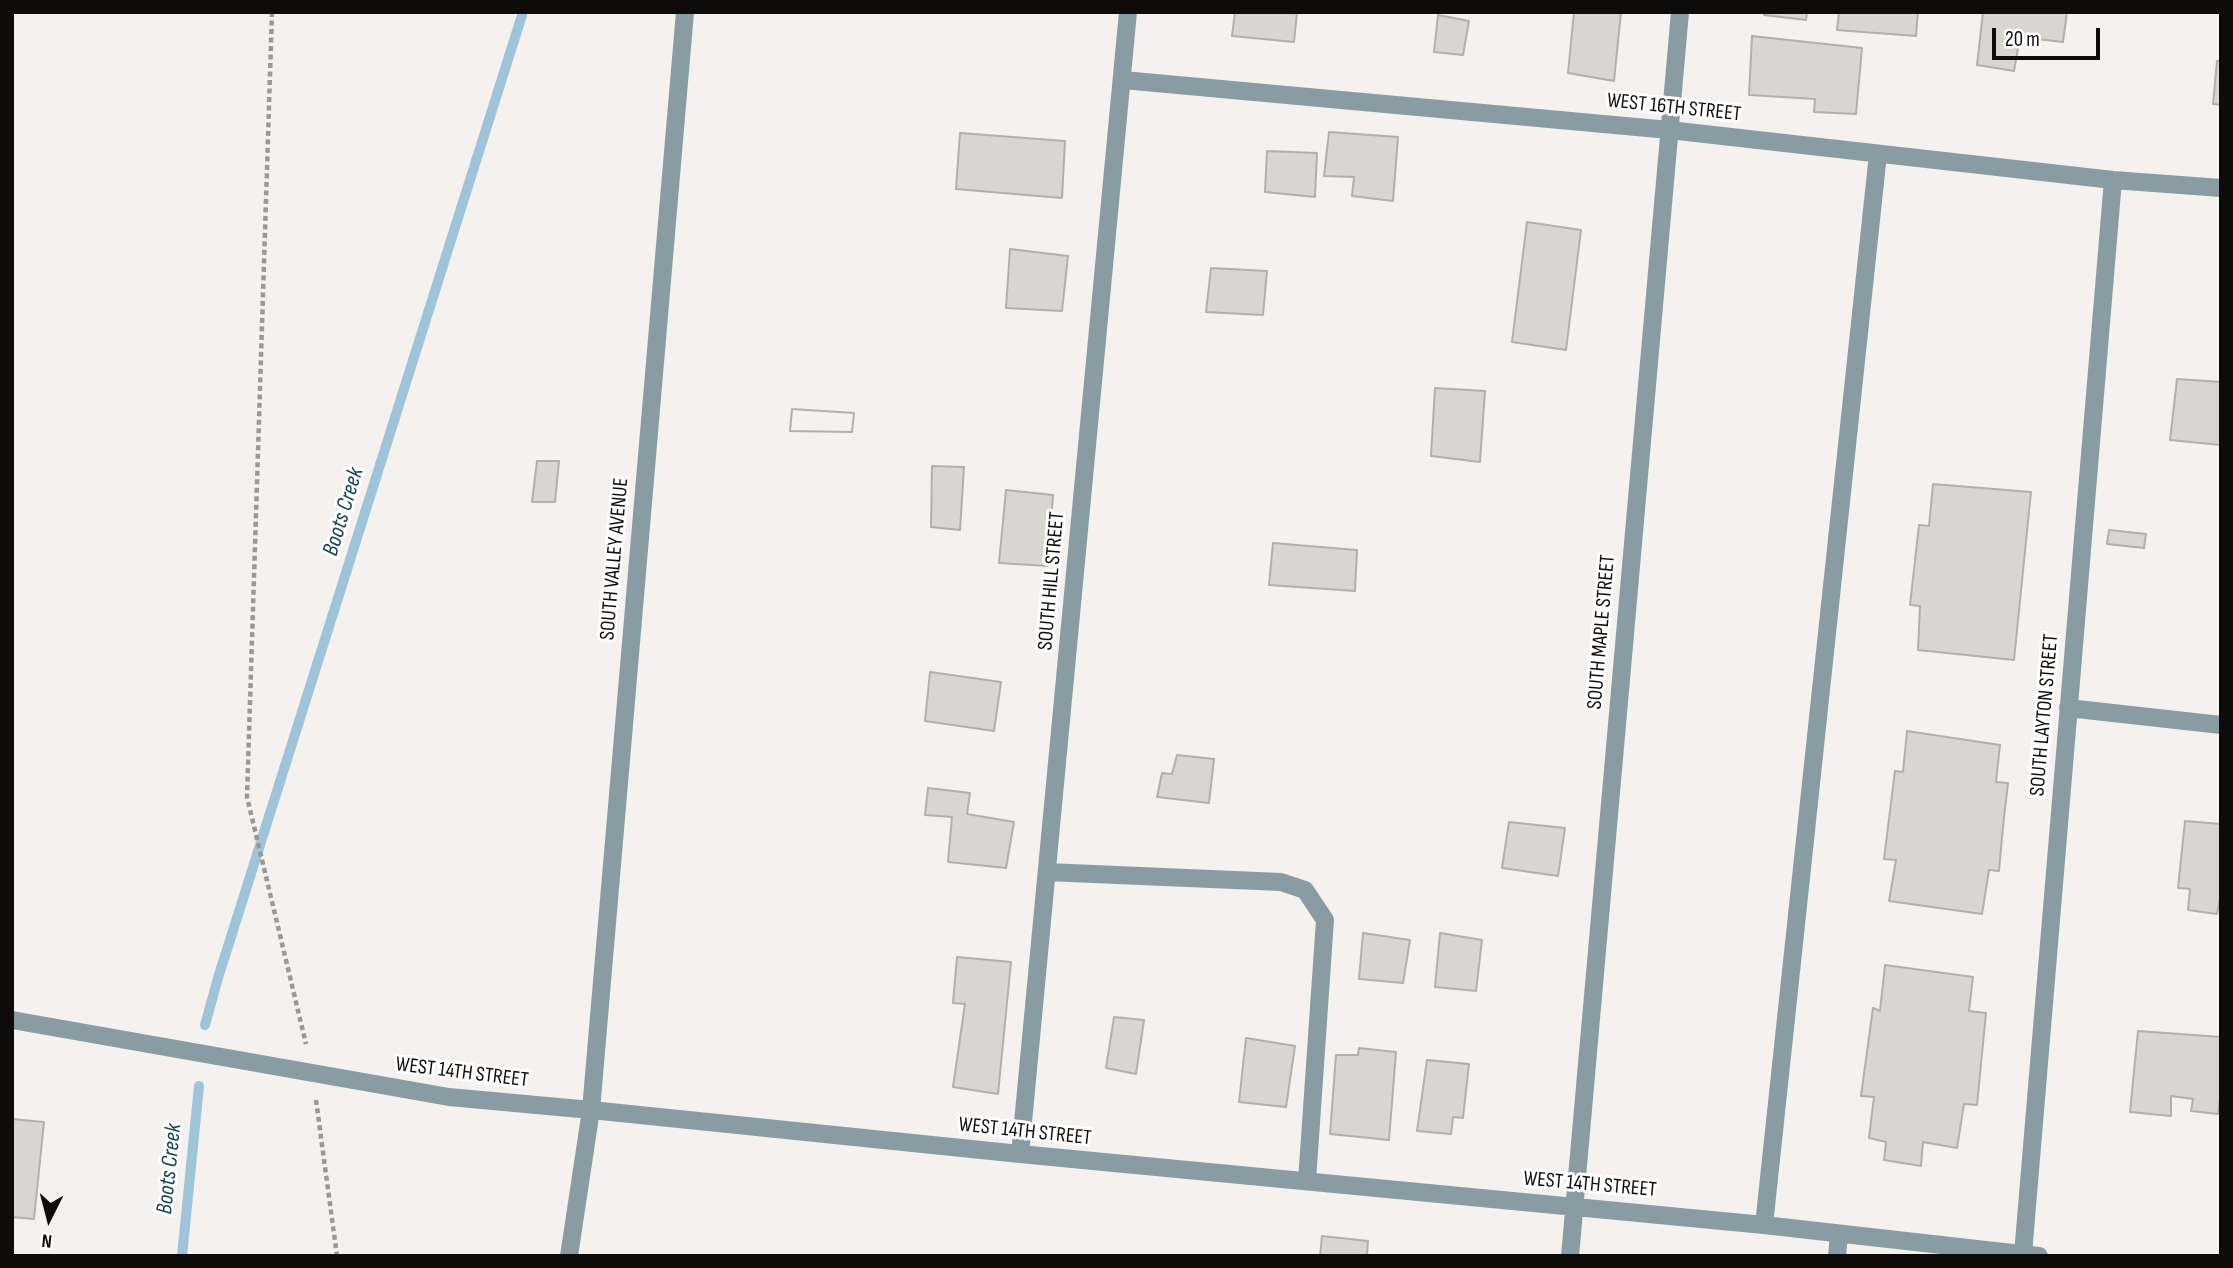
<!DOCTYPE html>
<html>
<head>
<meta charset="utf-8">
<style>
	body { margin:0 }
	#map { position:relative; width:2233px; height:1268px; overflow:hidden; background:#f4f1ee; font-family:"Sofia Sans Condensed",sans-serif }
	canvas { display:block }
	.frame { position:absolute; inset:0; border:14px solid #0d0c0b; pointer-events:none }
	.north { position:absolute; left:14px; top:1184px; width:70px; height:70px; -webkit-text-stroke:5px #fff; paint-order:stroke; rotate:186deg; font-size:19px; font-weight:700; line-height:28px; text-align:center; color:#0d0c0b }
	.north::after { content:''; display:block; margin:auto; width:24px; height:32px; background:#0d0c0b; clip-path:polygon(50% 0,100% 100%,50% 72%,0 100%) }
	.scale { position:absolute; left:1992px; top:28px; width:108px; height:32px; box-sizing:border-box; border:4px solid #0d0c0b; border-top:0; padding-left:9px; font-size:21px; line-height:24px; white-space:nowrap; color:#0d0c0b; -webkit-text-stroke:5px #fff; paint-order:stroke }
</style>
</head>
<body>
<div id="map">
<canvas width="2233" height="1268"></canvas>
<div class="frame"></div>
<div class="north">N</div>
<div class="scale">20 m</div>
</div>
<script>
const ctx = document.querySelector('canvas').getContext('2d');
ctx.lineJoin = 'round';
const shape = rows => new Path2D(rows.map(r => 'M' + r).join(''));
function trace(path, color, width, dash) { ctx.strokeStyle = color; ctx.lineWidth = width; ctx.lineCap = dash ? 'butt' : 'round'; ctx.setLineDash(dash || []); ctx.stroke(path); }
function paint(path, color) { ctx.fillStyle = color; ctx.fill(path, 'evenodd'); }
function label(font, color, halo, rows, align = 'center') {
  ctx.font = font + ' "Sofia Sans Condensed",sans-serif'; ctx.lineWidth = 6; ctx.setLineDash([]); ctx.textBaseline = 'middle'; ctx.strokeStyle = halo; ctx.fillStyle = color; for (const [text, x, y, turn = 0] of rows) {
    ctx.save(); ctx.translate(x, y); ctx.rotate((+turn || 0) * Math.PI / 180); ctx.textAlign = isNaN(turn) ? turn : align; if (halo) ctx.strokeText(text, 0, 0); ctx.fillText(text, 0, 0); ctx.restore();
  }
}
trace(shape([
	[205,1025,218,978,523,12],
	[182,1256,199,1086]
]), '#9ec4d9', 10);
const building = shape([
	[1235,12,1297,12,1294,42,1232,36,1235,12],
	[1574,12,1621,12,1614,81,1568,73,1574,12],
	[1765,12,1807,12,1806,20,1764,15,1765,12],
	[1839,12,1918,12,1916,36,1837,30,1839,12],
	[1983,12,2067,12,2063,42,2020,37,2014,71,1977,65,1983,12],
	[1438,15,1469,21,1463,55,1434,52,1438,15],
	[1752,36,1862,48,1856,114,1814,112,1815,99,1749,95,1752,36],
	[2217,61,2221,61,2221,105,2213,104,2217,61],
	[1329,132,1398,137,1393,201,1352,196,1354,177,1324,176,1329,132],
	[960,133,1065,141,1062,198,956,189,960,133],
	[1267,151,1317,153,1315,197,1265,192,1267,151],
	[1527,222,1581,230,1566,350,1512,342,1527,222],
	[1010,249,1068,256,1062,311,1006,308,1010,249],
	[1211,268,1267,271,1263,315,1206,312,1211,268],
	[2177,379,2221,382,2221,445,2170,440,2177,379],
	[1435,388,1485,391,1480,462,1431,456,1435,388],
	[792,409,854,413,852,432,790,431,792,409],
	[792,409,854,413,852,432,790,431,792,409],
	[537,461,559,461,555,502,532,502,537,461],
	[932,466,964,467,960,530,931,527,932,466],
	[1933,484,2031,492,2014,660,1918,650,1920,606,1910,605,1919,525,1929,526,1933,484],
	[1006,490,1053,495,1048,566,999,563,1006,490],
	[2109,530,2146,534,2144,548,2107,544,2109,530],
	[1273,543,1357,550,1355,591,1269,585,1273,543],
	[930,672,1001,682,994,731,925,721,930,672],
	[1907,731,2000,745,1996,782,2008,783,2003,827,1999,871,1989,870,1982,914,1889,901,1896,860,1884,859,1895,771,1903,772,1907,731],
	[1177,755,1214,759,1209,803,1157,797,1162,773,1172,774,1177,755],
	[928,788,970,793,967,814,1014,822,1006,868,948,862,952,817,925,815,928,788],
	[2185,821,2221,824,2221,892,2217,914,2188,910,2190,889,2178,888,2185,821],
	[1509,822,1565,828,1558,876,1502,868,1509,822],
	[1363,933,1410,940,1403,983,1359,979,1363,933],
	[1440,933,1482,940,1476,991,1435,987,1440,933],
	[957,957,1011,962,998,1094,953,1087,965,1004,953,1003,957,957],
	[1885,965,1973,977,1969,1011,1986,1013,1977,1105,1964,1104,1957,1148,1923,1142,1921,1166,1884,1160,1886,1142,1869,1138,1874,1097,1861,1096,1873,1008,1880,1011,1885,965],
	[1114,1017,1144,1020,1136,1074,1106,1068,1114,1017],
	[2138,1031,2221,1037,2221,1091,2218,1114,2191,1111,2193,1099,2171,1096,2171,1116,2130,1112,2138,1031],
	[1246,1038,1295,1046,1286,1107,1239,1102,1246,1038],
	[1359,1048,1396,1052,1389,1140,1330,1134,1336,1055,1358,1055,1359,1048],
	[1427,1060,1469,1064,1463,1118,1453,1117,1451,1134,1417,1131,1427,1060],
	[12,1119,44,1122,34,1219,12,1217,12,1119],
	[1322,1236,1368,1241,1367,1256,1320,1256,1322,1236]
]);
paint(building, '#d9d6d2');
trace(building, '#b2afac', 2);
trace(shape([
	[272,12,247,797,306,1044],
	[316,1100,337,1256]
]), '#9a9896', 4.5, [5, 3.5]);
trace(shape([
	[1123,80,1669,130,2113,180,2221,188],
	[2068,708,2221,725],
	[1047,872,1281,882,1305,890,1325,920,1307,1181],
	[12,1020,449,1097,591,1110,1020,1154,1764,1225,2039,1256],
	[1020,1154,1128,12],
	[1764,1225,1878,154],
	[2023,1254,2113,180],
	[569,1256,591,1110,685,12],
	[1570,1256,1680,12],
	[1837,1256,1839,1234]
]), '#8a9ca3', 18);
label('21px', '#0d0c0b', '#fff', [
	["WEST 16TH STREET",1674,108,6],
	["SOUTH VALLEY AVENUE",615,559,-85],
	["SOUTH HILL STREET",1052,581,-85],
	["SOUTH MAPLE STREET",1602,632,-85],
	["SOUTH LAYTON STREET",2045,715,-85],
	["WEST 14TH STREET",462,1073,7],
	["WEST 14TH STREET",1025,1132,6],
	["WEST 14TH STREET",1590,1185,5]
]);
label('italic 23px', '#13445b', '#fff', [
	["Boots Creek",344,512,-73],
	["Boots Creek",170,1169,-84]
]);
</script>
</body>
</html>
